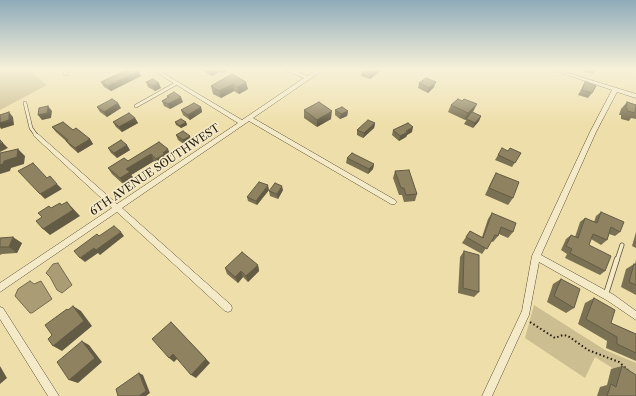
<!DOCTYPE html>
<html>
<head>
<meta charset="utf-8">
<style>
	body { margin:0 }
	canvas { display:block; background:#eedfaa }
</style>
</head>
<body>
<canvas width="636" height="396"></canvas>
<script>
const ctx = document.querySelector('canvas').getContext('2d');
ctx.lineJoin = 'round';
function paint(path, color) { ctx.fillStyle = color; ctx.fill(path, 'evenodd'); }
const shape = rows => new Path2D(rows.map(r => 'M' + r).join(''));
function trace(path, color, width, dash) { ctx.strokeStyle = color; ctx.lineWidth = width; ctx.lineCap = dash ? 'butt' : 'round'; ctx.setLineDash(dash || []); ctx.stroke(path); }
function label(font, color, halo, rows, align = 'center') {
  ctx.font = font + ' "Libre Caslon Text",serif'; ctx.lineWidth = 3.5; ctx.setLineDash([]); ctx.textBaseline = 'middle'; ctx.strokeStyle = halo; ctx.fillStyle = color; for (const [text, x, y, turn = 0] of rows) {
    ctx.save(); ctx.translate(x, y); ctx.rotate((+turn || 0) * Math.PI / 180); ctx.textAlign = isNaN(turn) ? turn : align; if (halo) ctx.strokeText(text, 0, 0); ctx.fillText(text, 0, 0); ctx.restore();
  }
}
paint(shape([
	[0,69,29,69,28,70,47,85,0,110],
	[534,305,605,350,636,363,636,383,595,357,585,378,525,338]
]), '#ccbe90');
const water = shape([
	[58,263,72,285,62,293,57,290,50,277,46,273,53,264,58,263],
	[30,281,34,284,41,281,52,299,32,313,30,313,15,296,18,289,30,281]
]);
paint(water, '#aa9d76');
trace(water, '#766a4e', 1);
const laneFar2 = shape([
	[65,74,70,69],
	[25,103,31,128,36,135],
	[136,106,177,83]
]);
const laneFar1 = shape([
	[617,260,622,245]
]);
const lane = shape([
	[606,294,617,259]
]);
const street = shape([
	[151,69,156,69,242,120,304,78,285,70,285,69,290,69,307,76,318,69,323,69,323,70,253,118,395,200,397,202,395,204,391,204,249,121,122,208,231,305,232,308,231,311,228,312,225,311,117,212,0,292,0,283,112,208,34,136,33,135,34,134,38,134,117,204,238,123,151,69],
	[550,69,555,69,636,94,636,98,617,92,596,132,541,255,614,295,636,311,636,320,608,301,539,262,529,315,492,396,482,396,522,311,532,256,590,132,612,90,550,69],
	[0,307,3,308,59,396,48,396,0,319,0,307]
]);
trace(laneFar2, '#594e37', 4);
trace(laneFar1, '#594e37', 5);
trace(lane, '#594e37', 6);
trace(street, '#594e37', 1);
trace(shape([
	[530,322,555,338,563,335,568,336,588,350,619,362,628,370]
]), '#271d11', 2, [1.5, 2.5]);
trace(laneFar2, '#f4eac8', 3);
trace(laneFar1, '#f4eac8', 3.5);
trace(lane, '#f4eac8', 4.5);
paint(street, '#f4eac8');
paint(shape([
	[204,69,230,69,222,73,220,71,212,76,205,72],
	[362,69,383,69,370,79,361,76],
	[584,69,596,69,593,74,584,72],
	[232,74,248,89,239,94,234,91,221,98,213,94,211,86],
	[141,76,111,91,104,87,101,82],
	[146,82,161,88,155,91,148,87],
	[585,82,592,93,588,98,578,95],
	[419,83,434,87,428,93,418,88],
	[167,96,183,102,170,109,164,106,162,101,168,97],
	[627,102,636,105,636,119,631,118,629,121,621,119,621,115,619,115,621,109],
	[451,105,473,112,481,116,479,121,473,128,464,124,467,119,465,120,448,112],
	[97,107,121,108,107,117,100,112],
	[201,107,202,112,190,120,183,115,181,110],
	[304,110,331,119,317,127,304,118],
	[335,110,348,111,347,116,340,119,335,115],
	[135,118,138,123,122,132,116,127,113,122],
	[175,122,186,122,187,125,181,128,176,125],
	[375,123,374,128,363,138,357,135,357,130],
	[52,127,73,130,90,139,93,144,78,153,70,146,66,141,56,132],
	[393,130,412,132,407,135,406,137,399,141,392,135],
	[176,135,192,141,185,145,178,140],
	[159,142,171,156,167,158,168,160,160,165,154,161,131,175,134,178,124,185,112,174,108,168,128,161],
	[108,148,130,150,117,158,111,153],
	[508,151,521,153,512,167,495,160,498,155],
	[347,158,374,164,373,169,368,174,346,163],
	[395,171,417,194,415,201,404,202,402,195,399,195,393,178],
	[496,173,513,198,508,205,485,195,492,180],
	[269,190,257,205,248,201,247,197],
	[283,190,278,199,270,196,269,191],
	[601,212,620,232,615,236,609,234,607,240,601,245,591,239,589,245,605,271,600,275,565,258,567,254,561,250,566,239,571,235,575,237,580,222,585,218,594,222,596,216],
	[492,213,513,232,508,238,499,234,498,236,493,242,491,241,482,254,462,243,470,231,482,237,488,219],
	[636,232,636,248,632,246],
	[0,238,22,243,17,253,2,254,0,255],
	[464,251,479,292,474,297,458,293,460,257],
	[636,260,636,295,621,287,626,269,634,264,635,264],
	[258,265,259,271,248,282,243,277,238,283,227,274,225,268],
	[561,279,574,308,566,313,547,302,553,284],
	[594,298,611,323,636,334,636,361,606,348,607,341,578,324,585,303],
	[622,366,636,396,597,396,600,387,607,385,611,369]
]), '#7a7053');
paint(shape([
	[210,69,219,69,220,71,212,76],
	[221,69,230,69,222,73],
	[375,69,383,69,370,79,371,72],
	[139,71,141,76,111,91,108,86],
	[246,82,248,89,239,94,238,87],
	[436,82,434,87,428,93,429,88],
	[159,83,161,88,155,91,153,86],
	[233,84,234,91,221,98,219,91],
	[181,97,183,102,170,109,168,104],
	[118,103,121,108,107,117,104,112],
	[477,104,473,112,465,120,468,113],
	[48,106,52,111,51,118,42,120,38,115],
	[201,107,202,112,190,120,188,115],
	[332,111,331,119,317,127,317,120],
	[348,111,347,116,340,119,341,114],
	[9,112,13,117,14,125,1,129,0,127,0,123],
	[481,116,479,121,473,128,475,123],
	[135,118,138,123,122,132,119,127],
	[186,122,187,125,181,128,180,126],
	[375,123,374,128,363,138,364,133],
	[413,127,412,132,407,135,406,137,399,141,400,136,406,131],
	[190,136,192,141,185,145,183,140],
	[90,139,93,144,78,153,75,148],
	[0,140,8,148,0,152],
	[127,145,130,150,117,158,114,153],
	[18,149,25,156,24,164,11,168,10,171,0,174,0,165,4,161],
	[168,149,171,156,167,158,168,160,160,165,156,159,163,153],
	[151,154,154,161,131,175,134,178,124,185,120,178,126,169],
	[374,164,373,169,368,174,369,169],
	[57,184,62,189,45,199,40,194],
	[268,185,269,190,257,205,256,201],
	[282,186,283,190,278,199,277,194],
	[67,202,80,216,50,235,43,229],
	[121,232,124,236,100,255,98,253,85,262,80,258,94,248],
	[13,237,22,243,17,253,9,247],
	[258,265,259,271,248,282,246,276],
	[241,271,243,277,238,283,235,277],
	[73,306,81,311,92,326,62,351,53,346],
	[171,322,210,363,196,378,191,375],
	[82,341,89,345,102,362,78,383,69,380],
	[173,354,178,358,174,362,169,358],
	[0,366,7,378,0,384],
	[139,373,143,375,150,393,146,396,139,396]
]), '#635b44');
const building = shape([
	[129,69,135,69,139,71,108,86,101,82,129,69],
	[362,69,375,69,371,72,362,69],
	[232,74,246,82,238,87,233,84,219,91,211,86,232,74],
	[426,78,436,82,429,88,419,83,426,78],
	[153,79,159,83,153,86,146,82,153,79],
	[585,82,596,86,592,93,582,90,585,82],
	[174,92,181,97,168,104,162,101,169,97,167,96,174,92],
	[112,99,118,103,104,112,97,107,112,99],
	[458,99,462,101,464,99,477,104,468,113,451,105,458,99],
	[319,102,332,111,317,120,304,110,319,102],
	[627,102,636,105,635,113,627,111,627,108,625,107,625,106,627,106,627,102],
	[194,103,201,107,188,115,181,110,194,103],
	[48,106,47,113,38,115,39,108,48,106],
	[342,107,348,111,341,114,335,110,342,107],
	[9,112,9,120,0,123,0,115,9,112],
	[472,112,481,116,475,123,466,119,472,112],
	[129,113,135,118,119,127,113,122,129,113],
	[181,119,186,122,180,126,175,122,181,119],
	[368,120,375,123,364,133,357,130,368,120],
	[63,122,73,130,76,128,90,139,75,148,66,141,68,140,52,127,63,122],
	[408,123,413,127,406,131,408,132,400,136,393,130,408,123],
	[183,131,190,136,183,140,176,135,183,131],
	[0,140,3,143,0,144,0,140],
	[121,140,127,145,114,153,108,148,121,140],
	[159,142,168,149,163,153,165,154,156,159,151,154,126,169,130,172,120,178,108,168,124,158,128,161,159,142],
	[502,148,508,151,510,148,521,153,515,163,498,155,502,148],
	[18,149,17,157,4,161,3,164,0,165,0,153,18,149],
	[352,153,374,164,369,169,347,158,352,153],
	[33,163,47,178,50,176,57,184,40,194,18,171,33,163],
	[409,170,417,194,406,195,404,188,401,188,395,171,409,170],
	[496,173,519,182,513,198,489,188,496,173],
	[259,182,268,185,256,201,247,197,259,182],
	[275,183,282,186,277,194,269,191,275,183],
	[67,202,73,210,43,229,36,221,42,217,38,213,49,206,51,208,60,203,61,205,67,202],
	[601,212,624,222,620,232,611,227,607,240,593,234,589,245,611,256,605,271,570,253,572,249,566,246,571,235,578,238,585,218,597,223,601,212],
	[492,213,516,223,513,232,501,227,498,236,495,235,487,249,466,237,470,231,483,238,492,213],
	[114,226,121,232,96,250,94,248,80,258,74,251,97,234,99,236,114,226],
	[13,237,9,247,0,247,0,238,13,237],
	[464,251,479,255,479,292,463,288,464,251],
	[242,252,258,265,246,276,241,271,235,277,225,268,242,252],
	[634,264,636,265,636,285,629,282,634,264],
	[561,279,580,289,574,308,554,296,561,279],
	[594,298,615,310,611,323,636,334,636,353,617,344,617,337,586,319,594,298],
	[73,306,84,321,53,346,48,339,52,335,45,325,67,309,68,310,73,306],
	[171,322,206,359,191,375,173,354,169,358,152,339,171,322],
	[82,341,95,358,69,380,57,362,82,341],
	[622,366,636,375,636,396,607,396,611,384,616,387,622,366],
	[139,373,146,391,139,396,118,396,116,389,139,373]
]);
paint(building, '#8e8261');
trace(building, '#635b44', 1);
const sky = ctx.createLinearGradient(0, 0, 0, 124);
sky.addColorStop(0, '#8fabba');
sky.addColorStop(0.56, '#f7f1d9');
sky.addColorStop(1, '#f7f1d900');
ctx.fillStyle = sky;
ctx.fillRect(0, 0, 636, 124);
label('11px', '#271d11', '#f4eac8', [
	["6TH AVENUE SOUTHWEST",155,170,-34]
]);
</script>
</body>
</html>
